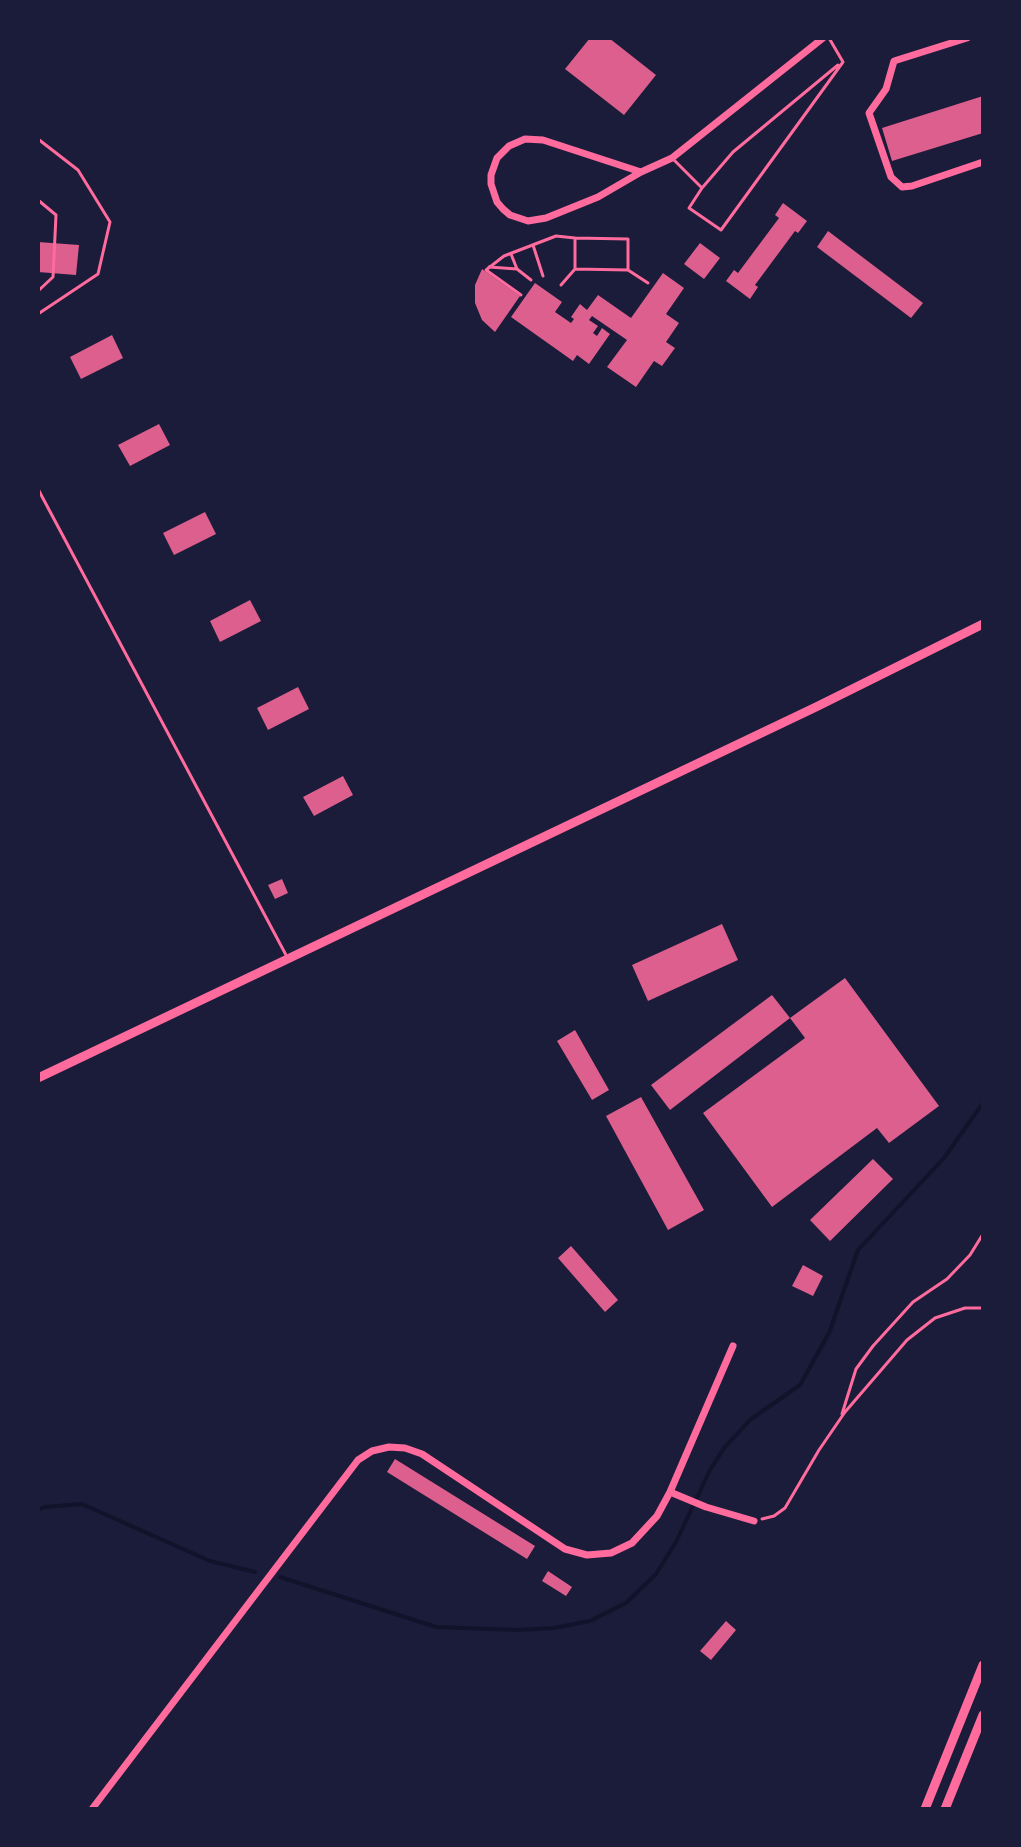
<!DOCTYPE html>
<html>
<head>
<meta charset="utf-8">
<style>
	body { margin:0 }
	#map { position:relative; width:1021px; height:1847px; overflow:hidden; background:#1b1b3a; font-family:Montserrat,sans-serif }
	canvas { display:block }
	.frame { position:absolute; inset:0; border:40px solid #1b1b3a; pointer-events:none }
</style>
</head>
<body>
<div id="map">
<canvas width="1021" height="1847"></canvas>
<div class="frame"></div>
</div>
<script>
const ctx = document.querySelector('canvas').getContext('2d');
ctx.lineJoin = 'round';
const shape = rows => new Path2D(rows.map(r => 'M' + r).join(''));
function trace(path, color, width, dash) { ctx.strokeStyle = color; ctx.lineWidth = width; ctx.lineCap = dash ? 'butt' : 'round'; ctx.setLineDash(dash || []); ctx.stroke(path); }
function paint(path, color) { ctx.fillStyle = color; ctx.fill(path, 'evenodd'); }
trace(shape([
	[38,1510,45,1507,82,1504,210,1561,255,1572],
	[280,1577,436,1627,518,1630,554,1628,590,1621,626,1603,656,1574,676,1542,710,1470,724,1448,751,1419,800,1385,829,1333,858,1250,944,1158,983,1103]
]), '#12122b', 4);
paint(shape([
	[590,38,609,38,656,75,624,115,565,69],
	[983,96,983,133,892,161,882,128],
	[783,203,807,221,798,233,795,231,755,285,758,287,750,299,726,281,734,270,738,273,779,218,775,215],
	[828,231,923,303,911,318,817,247],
	[38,242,79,245,76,275,38,272],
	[700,243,720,258,704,279,684,264],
	[482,269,520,296,495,332,482,320,475,303,475,285],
	[663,273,684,288,666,314,679,323,666,342,675,348,662,366,654,361,636,387,607,367,627,340,592,316,589,320,598,326,593,333,597,336,602,328,610,334,589,364,577,355,573,361,511,317,535,283,562,302,555,312,571,323,574,319,571,317,580,304,587,310,598,295,631,318],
	[112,335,123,358,81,379,70,357],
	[159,424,170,445,130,466,118,445],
	[205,512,216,534,174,555,163,533],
	[250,600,261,621,220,642,210,621],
	[298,687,309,709,268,730,257,708],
	[343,776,353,795,314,816,303,797],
	[282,879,288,893,275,899,268,885],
	[722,924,738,960,648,1001,632,965],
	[845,978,939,1106,889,1143,877,1128,772,1207,703,1113,805,1038,790,1018],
	[772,995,790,1018,670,1110,651,1085],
	[575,1030,609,1090,592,1100,557,1041],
	[641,1097,704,1210,668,1230,606,1116],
	[873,1159,893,1179,830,1241,810,1220],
	[571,1246,618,1300,605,1312,558,1258],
	[803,1265,823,1276,813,1296,792,1286],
	[395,1459,535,1546,527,1559,387,1472],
	[548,1571,572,1587,566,1596,542,1581],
	[726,1621,736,1630,711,1660,700,1651]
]), '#dd5f8e');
trace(shape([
	[533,245,543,276],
	[511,254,517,269,531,280],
	[489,267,517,269],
	[575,269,628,270,648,283],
	[561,285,575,269,575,238,628,239,628,270],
	[521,295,486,270,504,256,556,236,575,238],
	[842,1414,856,1369,873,1346,913,1302,947,1279,970,1255,983,1234],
	[762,1519,774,1516,785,1508,819,1450,845,1412,907,1340,935,1318,965,1308,983,1308]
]), '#ff6b9d', 3);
trace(shape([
	[38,139,78,170,110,222,98,274,38,314],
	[672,158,702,188,689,208,721,230,843,62,829,38],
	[702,188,733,152,838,65],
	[38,200,56,215,53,277,38,291],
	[38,489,286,955]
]), '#ff6b9d', 3);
trace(shape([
	[967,38,894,61,886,89,869,113,891,177,902,187,912,186,983,162],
	[641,172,543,140,525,139,509,146,497,158,491,175,491,184,497,202,503,209,510,215,528,221,546,218,598,197,641,172,672,158,823,38],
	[670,1492,706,1507,754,1521],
	[92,1809,358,1460,372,1451,389,1447,405,1448,422,1454,565,1549,587,1555,611,1553,632,1543,657,1516,670,1492,733,1346]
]), '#ff6b9d', 7);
trace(shape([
	[38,1078,816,707,983,624],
	[925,1809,983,1665],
	[945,1809,983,1715]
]), '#ff6b9d', 9);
</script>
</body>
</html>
